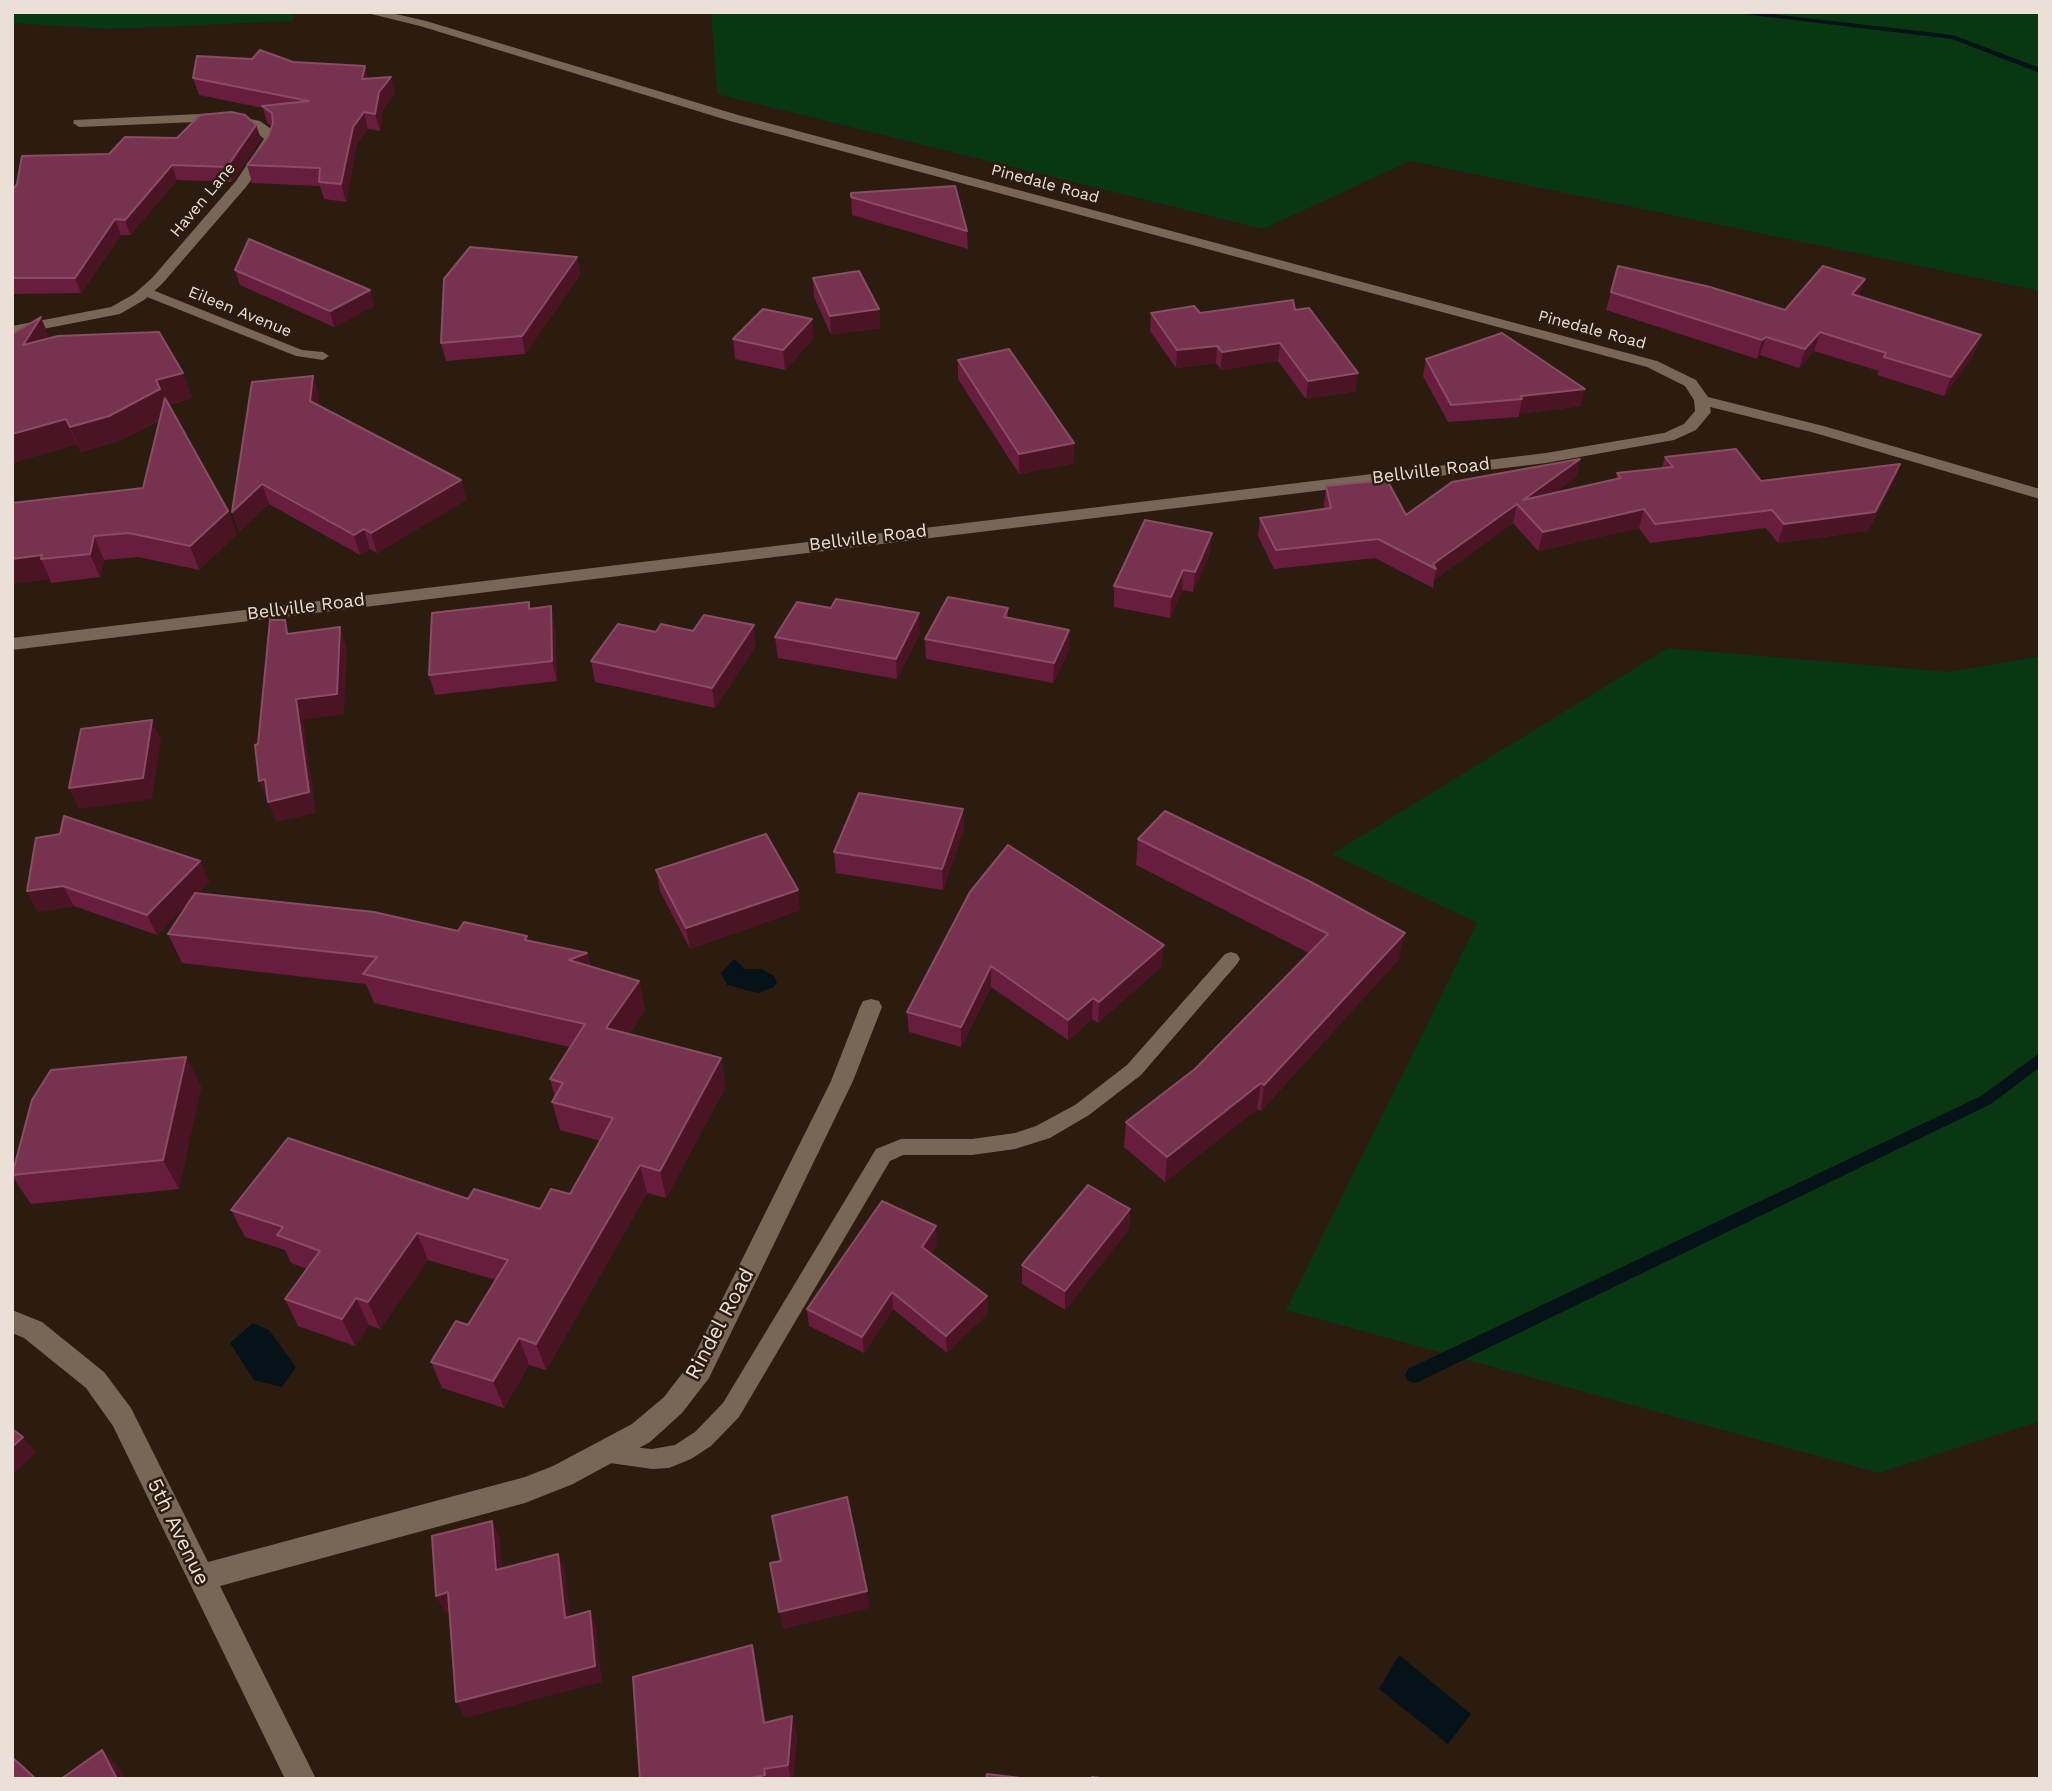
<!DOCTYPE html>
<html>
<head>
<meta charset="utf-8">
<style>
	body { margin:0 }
	#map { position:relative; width:2052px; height:1791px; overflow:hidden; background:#2b1c0f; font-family:"Work Sans",sans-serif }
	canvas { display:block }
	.frame { position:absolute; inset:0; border:14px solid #eae0d8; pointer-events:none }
</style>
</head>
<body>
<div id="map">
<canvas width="2052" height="1791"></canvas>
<div class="frame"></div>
</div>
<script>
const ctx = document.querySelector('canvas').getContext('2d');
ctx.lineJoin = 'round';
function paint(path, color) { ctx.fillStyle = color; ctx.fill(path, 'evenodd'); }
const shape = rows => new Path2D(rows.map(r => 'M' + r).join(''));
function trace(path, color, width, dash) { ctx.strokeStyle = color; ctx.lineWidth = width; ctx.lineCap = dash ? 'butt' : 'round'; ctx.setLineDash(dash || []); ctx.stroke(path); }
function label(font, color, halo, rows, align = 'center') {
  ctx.font = font + ' "Work Sans",sans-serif'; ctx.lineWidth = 5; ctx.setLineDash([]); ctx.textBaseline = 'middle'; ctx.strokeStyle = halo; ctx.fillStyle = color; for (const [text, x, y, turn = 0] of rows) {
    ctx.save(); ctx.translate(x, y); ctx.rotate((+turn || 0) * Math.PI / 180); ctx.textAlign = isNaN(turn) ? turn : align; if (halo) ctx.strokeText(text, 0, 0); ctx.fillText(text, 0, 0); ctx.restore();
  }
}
paint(shape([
	[12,12,295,12,292,21,110,29,12,23],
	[711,12,2040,12,2040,291,1410,161,1263,229,717,94],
	[1668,648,1949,672,2040,656,2040,1421,1879,1473,1286,1310,1477,923,1332,854]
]), '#083712');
paint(shape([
	[734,959,745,969,761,969,774,976,777,982,774,987,758,993,727,985,721,973],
	[253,1323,269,1330,296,1367,282,1387,254,1380,230,1343],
	[1399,1655,1471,1714,1448,1744,1379,1689]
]), '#051218');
paint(shape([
	[1727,12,1754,12,1953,35,2040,68,2040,73,1952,39,1727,12],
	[2040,1053,2040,1067,1991,1104,1420,1381,1414,1383,1408,1381,1405,1375,1408,1369,1981,1096,2040,1053]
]), '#051218');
paint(shape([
	[142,289,150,289,302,350,323,352,329,356,323,360,296,356,142,295,142,289],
	[1231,952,1237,954,1240,959,1237,964,1141,1075,1089,1115,1050,1138,1015,1149,972,1155,903,1155,890,1161,739,1417,711,1446,691,1459,669,1468,652,1469,596,1461,593,1454,596,1447,604,1444,652,1449,675,1445,695,1432,723,1403,876,1149,901,1139,972,1139,1015,1133,1036,1126,1075,1105,1127,1065,1225,954,1231,952]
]), '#786657');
paint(shape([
	[363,12,387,12,426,21,738,115,1657,361,1696,380,1708,397,1827,427,2040,489,2040,499,1815,433,1710,407,1711,412,1696,430,1674,440,1546,463,12,650,12,638,1546,453,1664,433,1684,424,1695,411,1694,400,1685,386,1647,367,730,121,420,26,363,12],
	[220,113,260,121,274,131,276,139,271,153,246,187,162,284,144,300,120,314,12,335,12,326,111,307,134,294,152,278,236,181,264,139,251,127,220,121,79,127,73,123,74,120,220,113],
	[871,999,879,1001,882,1007,853,1081,709,1378,682,1413,650,1442,573,1484,525,1503,220,1586,316,1779,285,1779,113,1426,86,1388,24,1338,12,1333,12,1310,42,1322,104,1372,131,1408,208,1562,525,1477,553,1466,632,1424,664,1397,691,1362,831,1081,860,1007,863,1001,871,999]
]), '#786657');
paint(shape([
	[293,62,365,66,368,79,395,94,383,109,380,131,368,129,357,144,346,202,324,199,320,186,252,183,247,165,268,137,272,127,267,123,263,108,199,95,193,78],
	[256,125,261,139,232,182,177,180,130,235,121,235,81,293,12,294,12,191,17,184,109,154,177,138],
	[851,197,967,231,968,249,852,215],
	[577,257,580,275,525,354,446,361,441,343],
	[1618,266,1785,310,1859,296,1981,335,1974,354,1944,396,1877,375,1879,371,1814,351,1799,368,1760,355,1757,359,1606,310],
	[235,270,370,290,374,306,334,327,240,285],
	[813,278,879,309,880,328,831,335,814,297],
	[1295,310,1356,391,1306,399,1278,361,1221,370,1216,363,1176,368,1150,331,1151,313,1200,313],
	[12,334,50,338,183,373,192,398,169,405,228,511,237,534,199,570,138,557,104,560,100,577,51,583,50,579,12,584,12,503,143,488,160,420,119,441,81,452,77,444,12,463],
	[814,338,785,370,735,359,733,339],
	[1426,359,1581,406,1519,414,1519,417,1448,422,1423,376],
	[958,360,1074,463,1019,474,958,379],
	[319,395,318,405,461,480,466,500,377,553,370,549,360,555,269,504,239,532,232,512],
	[1665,457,1761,481,1900,464,1893,482,1868,531,1778,543,1766,528,1650,543,1639,528,1538,551,1513,523,1434,580,1433,588,1375,558,1274,569,1258,536,1260,518,1324,508,1324,505,1326,486,1406,515,1580,459,1576,477,1554,493,1616,480,1617,473,1662,468],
	[1210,553,1193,592,1182,590,1170,618,1114,607,1114,586],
	[1008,608,1008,618,1069,650,1053,683,926,659,925,639],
	[555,627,557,681,435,695,429,675],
	[656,632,756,646,715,708,595,682,591,661],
	[920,633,897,679,778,658,775,637],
	[963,809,964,829,943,890,836,873,834,852],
	[1138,839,1399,959,1261,1111,1257,1109,1165,1182,1124,1147,1126,1122,1195,1069,1309,953,1136,865],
	[200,861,209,882,198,893,529,941,587,953,591,967,639,981,645,1010,629,1034,721,1058,726,1086,666,1198,647,1193,546,1370,529,1365,504,1408,442,1388,431,1362,468,1325,496,1280,428,1260,380,1329,369,1325,355,1346,298,1326,285,1299,307,1269,291,1263,285,1250,245,1237,231,1210,468,1199,540,1209,570,1194,601,1141,560,1130,552,1102,555,1097,550,1079,570,1047,374,1003,366,984,182,963,168,934,188,903,157,935,74,906,38,912,27,891],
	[656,870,800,910,690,949,660,891],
	[970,892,1162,966,1098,1023,1092,1019,1068,1040,991,987,961,1047,909,1032,907,1012],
	[186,1057,201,1087,179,1189,31,1204,12,1176,12,1173],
	[1130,1209,1129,1229,1065,1310,1022,1284,1022,1265],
	[937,1244,931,1253,987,1296,988,1313,947,1353,893,1309,864,1353,809,1326,807,1309],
	[757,1667,766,1723,797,1737,793,1779,640,1779]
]), '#681d3f');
paint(shape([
	[365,66,369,82,362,79],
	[391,77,395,94,383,109,380,131,375,114,379,92],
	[364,112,368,129,357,144,346,202,341,184,353,127],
	[256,125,261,139,232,182,227,167],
	[172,165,177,180,130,235,125,220],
	[115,219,121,235,81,293,75,278],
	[577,257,580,275,525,354,522,336],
	[1865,279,1859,297,1852,294],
	[370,290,374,306,334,327,330,311],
	[879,309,880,328,831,335,830,316],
	[41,317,51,342,23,345],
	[812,319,814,338,785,370,783,350],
	[1820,332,1814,351,1799,368,1805,349],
	[1981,335,1974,354,1944,396,1951,377],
	[1766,337,1760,355,1757,359,1762,340],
	[1280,343,1278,361,1221,370,1222,352],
	[1217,346,1216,363,1176,368,1177,350],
	[183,373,192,398,167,405,170,414,119,441,81,452,70,427,156,380],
	[1358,373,1356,391,1306,399,1308,381],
	[313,376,319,395,316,420,310,401],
	[1585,389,1581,406,1519,414,1522,399,1521,396],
	[66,419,77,444,12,463,12,434],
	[1074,443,1074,463,1019,474,1019,454],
	[1580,459,1576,477,1525,514,1523,500],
	[1900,464,1893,482,1868,531,1778,543,1784,524],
	[461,480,466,500,377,553,371,533],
	[262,484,269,504,239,532,232,512],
	[1517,504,1513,523,1434,580,1436,569,1433,564],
	[1644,509,1639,528,1538,551,1543,532],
	[228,511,237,534,199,570,190,546],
	[364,529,370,549,360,555,354,535],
	[1212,533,1210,553,1193,592,1195,572],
	[94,536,104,560,100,577,90,554],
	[42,555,41,559,50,579,12,584,12,559],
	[1183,570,1182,590,1170,618,1171,597],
	[551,606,555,627,557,681,552,661],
	[919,613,920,633,897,679,896,659],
	[754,625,756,646,715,708,712,688],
	[340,627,347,648,344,714,303,720,316,813,276,822,268,802,296,699],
	[1069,630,1069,650,1053,683,1054,663],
	[152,720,161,740,152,799,79,809,69,788],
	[265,779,268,801,259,781],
	[963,809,964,829,943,890,942,869],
	[200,861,209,882,157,935,147,915],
	[63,886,74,906,38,912,27,891],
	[798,890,800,910,690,949,686,928],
	[1405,933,1399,959,1261,1111,1264,1085],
	[1164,945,1162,966,1098,1023,1099,1002],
	[587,953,594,982,569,960],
	[991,966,991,987,961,1047,961,1027],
	[639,981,645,1010,613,1057,606,1028],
	[1093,998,1092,1019,1068,1040,1068,1020],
	[186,1057,201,1087,179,1189,163,1160],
	[721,1058,726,1086,666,1198,660,1171],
	[1261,1083,1257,1109,1165,1182,1167,1157],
	[640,1165,647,1193,546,1370,536,1344],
	[1130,1209,1129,1229,1065,1310,1065,1291],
	[936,1226,937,1244,923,1264,922,1247],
	[417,1233,428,1260,380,1329,368,1302],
	[892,1292,893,1309,864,1353,862,1337],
	[987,1296,988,1313,947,1353,946,1336],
	[356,1298,369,1325,355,1346,342,1319],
	[519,1338,529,1365,504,1408,493,1381],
	[23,1437,36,1452,12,1475,12,1447],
	[492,1521,500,1539,504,1587,496,1570],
	[558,1554,565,1571,572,1635,565,1618],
	[867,1591,870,1608,783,1629,779,1612],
	[448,1592,457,1609,445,1613,436,1596],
	[590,1611,596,1628,602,1682,465,1718,456,1702],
	[752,1645,757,1667,769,1744,764,1723],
	[792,1716,797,1737,793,1779,791,1779,788,1765],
	[102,1750,120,1769,125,1779,117,1779]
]), '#4a1425');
const building = shape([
	[260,50,293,62,365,66,362,79,391,77,379,92,375,114,364,112,353,127,341,184,319,182,320,168,247,165,268,137,273,123,272,113,262,106,309,101,193,78,197,56,252,59,260,50],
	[231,112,245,115,256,125,227,167,172,165,125,220,115,219,75,278,12,278,12,191,17,184,22,156,109,154,125,137,177,138,200,115,231,112],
	[955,186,967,231,851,197,851,193,955,186],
	[249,239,370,290,330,311,235,270,249,239],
	[470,247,577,257,522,336,441,343,444,279,470,247],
	[1618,266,1710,287,1785,310,1823,266,1865,279,1852,294,1981,335,1951,377,1884,357,1886,353,1820,332,1805,349,1766,337,1762,340,1611,292,1618,266],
	[859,271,879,309,830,316,813,278,859,271],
	[1293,300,1295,310,1309,308,1358,373,1308,381,1280,343,1222,352,1217,346,1177,350,1151,313,1194,306,1200,313,1293,300],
	[763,309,812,319,783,350,733,339,763,309],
	[41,317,23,345,58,336,159,332,183,373,156,380,160,389,109,416,70,427,66,419,12,434,12,334,41,317],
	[1502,333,1585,389,1521,396,1522,399,1451,405,1426,359,1502,333],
	[1009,349,1074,443,1019,454,958,360,1009,349],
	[313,376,310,401,461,480,371,533,364,529,354,535,262,484,232,512,252,382,313,376],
	[165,398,228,511,190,546,129,533,94,536,90,554,41,559,42,555,12,559,12,503,143,488,165,398],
	[1736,449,1761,481,1900,464,1875,512,1784,524,1772,510,1655,524,1644,509,1543,532,1517,504,1433,564,1436,569,1378,539,1276,550,1260,518,1331,508,1326,486,1387,480,1406,515,1452,482,1580,459,1523,500,1621,478,1617,473,1673,467,1665,457,1736,449],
	[1145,520,1212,533,1195,572,1183,570,1171,597,1114,586,1145,520],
	[948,597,1008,608,1004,617,1069,630,1054,663,925,639,948,597],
	[836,599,919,613,896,659,775,637,797,602,831,608,836,599],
	[529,602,529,609,551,606,552,661,429,675,432,613,529,602],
	[704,615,754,625,712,688,591,661,618,624,656,632,661,624,693,631,704,615],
	[270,620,285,620,287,634,340,627,337,694,296,699,309,792,268,802,265,779,259,781,255,745,258,744,270,620],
	[152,720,143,778,69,788,81,729,152,720],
	[859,793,963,809,942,869,834,852,859,793],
	[1165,811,1311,882,1405,933,1264,1085,1261,1083,1167,1157,1126,1122,1195,1069,1328,934,1138,839,1165,811],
	[64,816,200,861,147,915,63,886,27,891,36,838,60,834,64,816],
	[766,834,798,890,686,928,656,870,766,834],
	[1008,845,1164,945,1099,1002,1093,998,1068,1020,991,966,961,1027,907,1012,970,892,1008,845],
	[195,893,374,912,458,931,464,922,527,936,525,940,587,953,569,960,639,981,606,1028,721,1058,660,1171,640,1165,536,1344,519,1338,493,1381,431,1362,456,1321,468,1325,508,1260,417,1233,368,1302,356,1298,342,1319,285,1299,320,1251,277,1235,283,1227,231,1210,288,1138,468,1199,474,1189,540,1209,551,1189,570,1194,613,1118,552,1102,563,1083,550,1079,585,1024,363,974,377,957,168,934,195,893],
	[186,1057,163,1160,12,1175,32,1100,51,1070,186,1057],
	[1088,1185,1130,1209,1065,1291,1022,1265,1088,1185],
	[882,1201,936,1226,922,1247,987,1296,946,1336,892,1292,862,1337,807,1309,882,1201],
	[12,1429,23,1437,12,1447,12,1429],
	[847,1497,867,1591,779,1612,770,1563,781,1561,772,1516,847,1497],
	[492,1521,496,1570,558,1554,565,1618,590,1611,595,1666,456,1702,448,1592,436,1596,432,1536,492,1521],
	[752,1645,764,1723,792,1716,788,1765,764,1769,765,1775,746,1779,640,1779,633,1677,752,1645],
	[102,1750,117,1779,61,1779,102,1750],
	[12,1757,36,1779,12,1779,12,1757],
	[987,1774,1029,1779,986,1779,987,1774],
	[1092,1777,1109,1779,1092,1779,1092,1777]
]);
paint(building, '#76324f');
trace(building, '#884d64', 2);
label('16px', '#eae0d8', '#2b1c0f', [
	["Pinedale Road",1045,184,15],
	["Haven Lane",203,200,-50],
	["Eileen Avenue",240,312,22],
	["Pinedale Road",1592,330,15]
]);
label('18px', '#eae0d8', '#2b1c0f', [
	["Bellville Road",1431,471,-7],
	["Bellville Road",868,538,-7],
	["Bellville Road",306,607,-7]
]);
label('21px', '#eae0d8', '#2b1c0f', [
	["Rindel Road",720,1324,-62],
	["5th Avenue",178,1532,64]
]);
</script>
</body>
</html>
